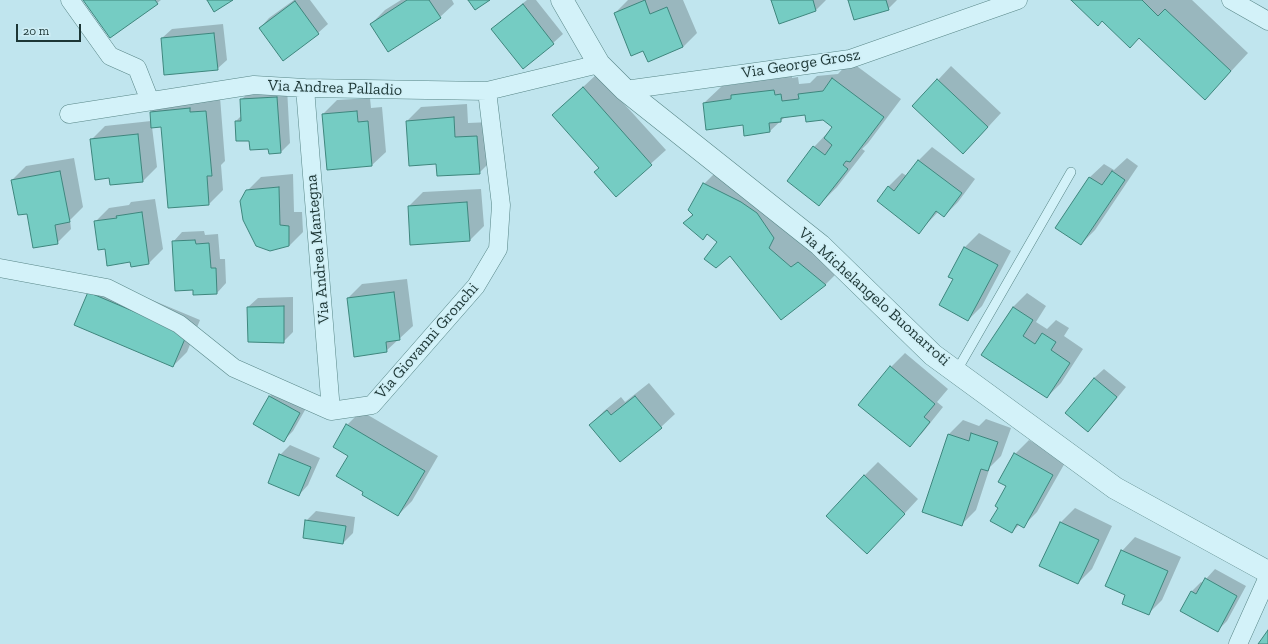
<!DOCTYPE html>
<html>
<head>
<meta charset="utf-8">
<style>
	body { margin:0 }
	#map { position:relative; width:1268px; height:644px; overflow:hidden; background:#c0e5ee; font-family:"Zilla Slab",serif }
	canvas { display:block }
	.scale { position:absolute; left:16px; top:24px; width:65px; height:18px; box-sizing:border-box; border:2px solid #1c3635; border-top:0; padding-left:5px; font-size:12px; line-height:14px; white-space:nowrap; color:#1c3635; -webkit-text-stroke:3px #cfeef5; paint-order:stroke }
</style>
</head>
<body>
<div id="map">
<canvas width="1268" height="644"></canvas>
<div class="scale">20 m</div>
</div>
<script>
const ctx = document.querySelector('canvas').getContext('2d');
ctx.lineJoin = 'round';
function paint(path, color) { ctx.fillStyle = color; ctx.fill(path, 'evenodd'); }
const shape = rows => new Path2D(rows.map(r => 'M' + r).join(''));
function trace(path, color, width, dash) { ctx.strokeStyle = color; ctx.lineWidth = width; ctx.lineCap = dash ? 'butt' : 'round'; ctx.setLineDash(dash || []); ctx.stroke(path); }
function label(font, color, halo, rows, align = 'center') {
  ctx.font = font + ' "Zilla Slab",serif'; ctx.lineWidth = 3; ctx.setLineDash([]); ctx.textBaseline = 'middle'; ctx.strokeStyle = halo; ctx.fillStyle = color; for (const [text, x, y, turn = 0] of rows) {
    ctx.save(); ctx.translate(x, y); ctx.rotate((+turn || 0) * Math.PI / 180); ctx.textAlign = isNaN(turn) ? turn : align; if (halo) ctx.strokeText(text, 0, 0); ctx.fillText(text, 0, 0); ctx.restore();
  }
}
paint(shape([
	[84,0,161,0,157,3],
	[294,0,310,0,328,24,318,33,284,59,260,28,269,18],
	[401,0,452,0,454,4,440,17,371,24,385,10],
	[527,0,536,0,563,34,553,43,492,29,502,20],
	[628,0,683,0,697,33,683,47,649,61,644,49,615,13],
	[772,0,826,0,816,10,780,22],
	[849,0,897,0,888,9],
	[1073,0,1192,0,1248,53,1222,81,1140,37,1102,20],
	[223,24,227,60,217,69,162,38,172,29],
	[850,61,901,99,868,143,862,149,865,151,837,187,819,205,788,181,814,147,834,126,824,119,806,114,786,116,770,131,745,134,744,124,704,103,722,86,744,83,749,78,792,73,792,78,798,77,799,84,810,83,817,76,838,74],
	[951,66,1001,113,977,139,938,80],
	[597,74,666,150,616,195,600,167,553,115],
	[287,88,290,143,281,152,250,140,236,121,242,115,241,100,251,90],
	[220,97,225,161,221,165,223,190,209,204,162,126,152,127,157,167,143,181,110,177,91,140,105,126,151,121,151,112,164,98],
	[370,98,371,108,382,107,386,152,372,165,323,114,337,100],
	[467,104,468,123,491,122,493,159,479,173,437,163,407,121,421,107],
	[932,147,975,179,958,202,944,216,938,212,919,232,888,187,902,173,907,176,919,160],
	[74,158,83,207,70,220,71,229,57,243,28,212,12,180,26,166],
	[1127,158,1138,166,1095,230,1081,244,1056,227,1090,177,1104,164,1114,170],
	[722,166,843,267,826,284,781,318,719,242,708,233,703,239,684,223,693,214,704,184],
	[293,174,294,212,302,212,303,232,289,246,247,191,261,177],
	[481,189,484,226,470,240,409,206,423,192],
	[155,199,163,249,149,263,132,265,131,261,105,247,95,222,109,208,129,205,131,202],
	[204,231,205,235,218,234,220,259,225,259,226,283,217,293,194,289,173,242,182,232],
	[979,233,1011,251,982,306,968,320,954,279,949,276,965,247],
	[102,279,200,320,187,352,173,366,75,324],
	[407,279,413,326,386,351,348,298,362,284],
	[1027,293,1046,306,1036,322,1047,329,1056,320,1069,328,1064,336,1083,349,1061,383,1047,397,983,354,1013,307],
	[293,297,293,332,283,342,248,307,258,298],
	[905,353,948,389,937,402,943,407,923,432,909,446,891,367],
	[1104,369,1126,387,1098,421,1088,431,1067,413,1094,378],
	[649,383,675,414,661,427,590,425,604,411,621,397,625,402],
	[279,387,309,403,293,431,284,440,254,424,270,396],
	[361,411,438,456,412,501,398,515,349,456,347,425],
	[986,419,1011,428,1001,456,990,467,976,510,962,524,949,434,963,420,979,426],
	[1029,440,1066,461,1037,512,1023,526,1020,524,1012,532,999,508,1007,486,1015,454],
	[290,445,320,458,308,485,299,495,280,455],
	[878,462,918,499,881,539,864,476],
	[1075,508,1112,526,1092,569,1078,583,1040,566,1061,522],
	[316,511,355,517,353,533,343,543,306,521],
	[1135,537,1181,557,1162,600,1148,614,1127,595,1122,551],
	[1215,569,1246,586,1227,621,1217,631,1181,611,1192,591,1201,582,1203,583,1206,579]
]), '#0003');
const building = shape([
	[83,0,155,0,158,4,110,38,83,0],
	[207,0,233,0,214,12,207,0],
	[407,0,429,0,441,18,388,52,370,24,407,0],
	[468,0,490,0,475,10,468,0],
	[645,0,650,14,667,7,683,47,648,62,643,51,631,56,614,13,645,0],
	[771,0,813,0,816,11,779,24,771,0],
	[848,0,886,0,889,10,854,20,848,0],
	[1071,0,1142,0,1158,16,1165,9,1231,71,1205,100,1139,38,1130,48,1102,21,1098,26,1071,0],
	[295,1,319,34,283,61,259,28,295,1],
	[523,4,554,44,523,69,491,29,523,4],
	[214,33,218,70,164,75,161,38,214,33],
	[832,78,884,117,850,162,846,161,843,165,848,169,819,206,787,181,813,146,825,155,832,145,824,138,832,127,823,120,806,122,805,115,781,118,781,122,769,123,770,132,744,136,743,125,706,130,703,103,731,99,731,95,774,90,775,95,781,94,782,101,799,99,798,94,823,91,832,78],
	[937,79,988,127,963,154,912,106,937,79],
	[583,87,652,165,616,197,594,172,599,168,552,115,583,87],
	[277,97,281,153,269,154,268,149,250,150,249,141,236,141,235,121,241,121,240,99,277,97],
	[190,108,190,112,206,111,212,176,207,176,209,205,168,208,161,127,151,128,150,112,190,108],
	[357,111,358,122,368,121,372,166,327,170,322,114,357,111],
	[454,117,455,137,477,136,480,174,437,176,436,164,409,166,406,121,454,117],
	[138,134,143,182,110,185,109,178,95,180,90,139,138,134],
	[918,160,962,193,944,217,936,211,919,234,877,201,888,186,894,191,918,160],
	[60,171,70,222,55,225,58,244,33,248,27,214,18,215,11,180,60,171],
	[1112,171,1125,180,1081,245,1055,228,1089,177,1102,185,1112,171],
	[703,183,741,202,757,213,774,238,769,248,791,267,798,262,826,285,781,320,730,256,716,268,704,259,717,242,707,234,703,240,683,223,693,215,688,210,703,183],
	[279,187,280,225,289,226,289,246,270,251,256,246,243,220,240,201,246,190,279,187],
	[467,202,470,241,410,245,408,206,467,202],
	[142,212,149,264,131,267,130,262,107,266,105,249,98,250,94,221,117,218,116,216,142,212],
	[195,240,196,244,209,243,211,268,216,268,217,294,193,295,193,290,175,291,172,241,195,240],
	[964,247,998,265,968,321,939,305,953,279,948,277,964,247],
	[88,292,187,334,173,367,74,325,88,292],
	[394,292,400,340,386,342,387,352,354,357,347,298,394,292],
	[284,306,284,343,248,342,247,307,284,306],
	[1013,307,1033,320,1023,336,1035,344,1042,333,1056,342,1051,350,1070,363,1047,398,981,355,1013,307],
	[890,366,935,404,924,417,930,422,910,447,858,405,890,366],
	[1094,378,1117,397,1088,432,1065,413,1094,378],
	[269,396,300,413,284,442,253,424,269,396],
	[635,396,662,428,620,462,589,425,607,410,611,415,635,396],
	[346,424,425,471,398,516,362,495,363,492,336,476,348,456,333,447,346,424],
	[971,433,998,442,988,471,981,469,962,526,922,512,948,434,969,441,971,433],
	[1014,453,1053,475,1024,528,1017,524,1012,533,990,521,998,508,995,506,1006,486,998,482,1014,453],
	[279,454,311,467,299,496,268,483,279,454],
	[864,475,905,514,867,554,826,516,864,475],
	[305,520,346,526,343,544,303,538,305,520],
	[1060,522,1099,540,1078,584,1039,566,1060,522],
	[1121,550,1168,571,1149,615,1122,604,1125,595,1105,586,1121,550],
	[1205,578,1237,596,1218,632,1180,611,1191,591,1196,594,1205,578],
	[1268,630,1268,644,1258,644,1268,630]
]);
paint(building, '#75ccc3');
trace(building, '#3e867d', 1);
const service = shape([
	[956,372,1071,172]
]);
const minor = shape([
	[70,0,110,56,137,68,150,101],
	[1231,0,1268,21],
	[305,88,331,411],
	[625,90,850,59,1018,0],
	[69,114,254,85,305,88,487,91,599,64],
	[0,268,107,288,179,324,234,368,331,411,372,405,476,286,498,249,501,205,487,91],
	[1238,644,1268,577]
]);
const tertiary = shape([
	[562,0,599,64,625,90,820,245,933,355,1115,488,1268,572]
]);
trace(service, '#588687', 10);
trace(minor, '#588687', 19);
trace(tertiary, '#588687', 23);
trace(service, '#d3f2f9', 9);
trace(minor, '#d3f2f9', 18);
trace(tertiary, '#d3f2f9', 22);
label('16px', '#1c3635', '#cfeef5', [
	["Via George Grosz",801,64,-9],
	["Via Andrea Palladio",335,88,2],
	["Via Andrea Mantegna",318,249,-95],
	["Via Michelangelo Buonarroti",874,297,42],
	["Via Giovanni Gronchi",427,341,-49]
]);
</script>
</body>
</html>
